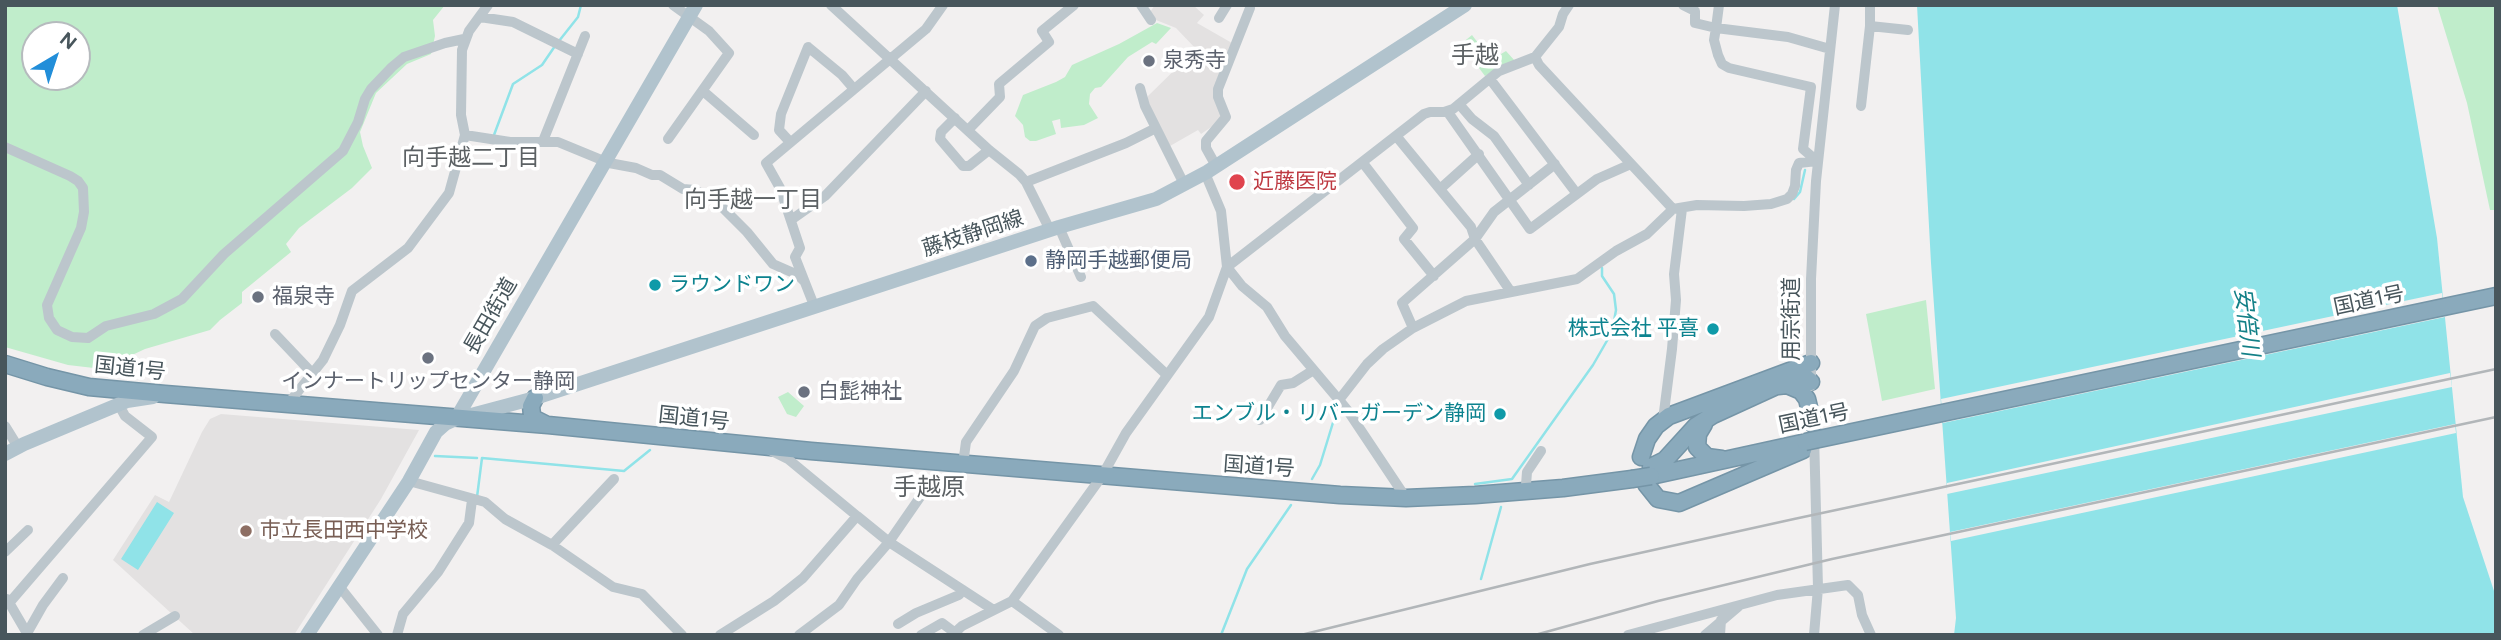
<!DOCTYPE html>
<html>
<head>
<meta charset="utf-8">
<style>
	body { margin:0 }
	#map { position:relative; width:2501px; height:640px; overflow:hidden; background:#f2f0f0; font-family:Figtree,sans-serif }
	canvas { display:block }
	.frame { position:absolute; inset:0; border:7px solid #48565c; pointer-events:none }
	.north { position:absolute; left:21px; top:21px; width:70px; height:70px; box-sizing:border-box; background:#fff; border:2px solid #b6bbbe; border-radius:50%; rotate:39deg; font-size:19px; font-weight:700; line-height:28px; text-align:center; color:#48565c }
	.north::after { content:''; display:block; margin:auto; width:24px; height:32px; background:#228ed9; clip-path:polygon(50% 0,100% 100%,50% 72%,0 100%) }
</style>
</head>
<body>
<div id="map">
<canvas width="2501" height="640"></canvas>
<div class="frame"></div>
<div class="north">N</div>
</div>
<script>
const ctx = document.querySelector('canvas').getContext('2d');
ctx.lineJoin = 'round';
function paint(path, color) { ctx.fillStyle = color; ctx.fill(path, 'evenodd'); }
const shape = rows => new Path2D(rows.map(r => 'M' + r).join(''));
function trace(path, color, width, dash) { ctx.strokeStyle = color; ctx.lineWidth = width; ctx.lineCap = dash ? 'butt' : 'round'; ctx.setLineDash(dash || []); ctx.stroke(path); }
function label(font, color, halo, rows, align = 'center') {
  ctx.font = font + ' Figtree,"Noto Sans JP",sans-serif'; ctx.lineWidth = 7; ctx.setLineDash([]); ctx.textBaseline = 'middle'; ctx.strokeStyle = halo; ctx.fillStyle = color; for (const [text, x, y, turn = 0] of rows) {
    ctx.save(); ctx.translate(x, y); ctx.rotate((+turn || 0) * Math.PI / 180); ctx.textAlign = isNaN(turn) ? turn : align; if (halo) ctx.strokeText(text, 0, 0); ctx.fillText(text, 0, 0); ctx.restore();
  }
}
paint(shape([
	[1155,5,1193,5,1204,15,1197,23,1232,43,1217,80,1224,115,1220,121,1201,134,1198,130,1170,146,1147,101,1148,96,1196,49,1176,28,1156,20,1150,12],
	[221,414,419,430,381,499,294,635,195,635,113,560,155,495,169,502,202,432,210,419]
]), '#e3e1e1');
paint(shape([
	[5,5,445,5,433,20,435,36,431,54,407,64,376,93,360,132,363,146,372,168,352,188,299,228,286,244,291,252,242,292,242,303,220,320,210,330,145,349,130,356,111,370,68,365,5,347],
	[35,35,77,35,77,77,35,77],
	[2437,5,2496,5,2496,210,2490,210,2467,103],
	[1157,23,1171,28,1156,44,1152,42,1128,57,1101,87,1095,88,1090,94,1089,104,1098,118,1084,125,1061,128,1060,119,1052,121,1056,134,1036,141,1030,141,1025,137,1023,125,1015,116,1023,95,1056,82,1065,77,1072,65,1119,44],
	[1472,35,1491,60,1506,51,1515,61,1485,76,1461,44],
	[1926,300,1935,389,1882,401,1866,314],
	[788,392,804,406,796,417,787,414,778,397]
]), '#c0edcb');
paint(shape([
	[1917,5,2397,5,2437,238,2463,497,2496,597,2496,635,1954,635,1956,618,1931,263],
	[157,502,174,513,138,570,121,559]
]), '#90e3e8');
paint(shape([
	[2442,293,2445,317,1943,423,1941,399],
	[2450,373,2452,387,1947,494,1947,483],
	[2455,424,2456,433,1951,541,1950,532]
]), '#f2f0f0');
trace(shape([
	[559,41,578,17,581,5],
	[494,135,513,84,542,65,555,46],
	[1794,199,1800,192,1805,170],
	[435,456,477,458],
	[1312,479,1320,465,1339,403],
	[1475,484,1512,479,1593,365,1612,332,1616,310,1614,294,1602,276,1602,268],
	[477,497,482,458,624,471,650,450],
	[1481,579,1501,507],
	[1221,635,1247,569,1291,505]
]), '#90e3e8', 2.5);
const highway = shape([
	[5,364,47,377,89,387,165,394,548,425,811,451,1340,495,1406,498,1475,495,1563,488,1632,479],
	[1778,386,1787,385,1801,391,1807,399,1813,424],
	[535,398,531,406,532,415,535,419,547,425],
	[1704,424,1698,434,1697,447,1707,457,1722,459],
	[1641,457,1647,439,1656,426,1669,416,1811,363],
	[1651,467,1665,460,1696,426,1713,415,1796,377,1805,377,1811,382],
	[1651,476,1802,443],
	[1646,484,1658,499,1679,503,1803,450]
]);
trace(highway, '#7595a7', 19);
trace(shape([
	[831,5,989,150,1019,174,1026,182,1050,230],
	[1141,5,1151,20],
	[1683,5,1695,11,1695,23,1716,28,1719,5],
	[1870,5,1870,26,1908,30],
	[480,17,513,22,578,54],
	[1219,18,1227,5],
	[1535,57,1539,65,1673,209],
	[1490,79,1577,194],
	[1140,88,1145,106,1184,184],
	[703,91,754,135],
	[1459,104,1472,119,1494,136,1529,185],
	[1861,106,1870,26],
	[1447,111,1530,229,1597,179,1631,164],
	[955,118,941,132,940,139,963,166,969,166,989,150],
	[968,130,1000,97,999,84,1049,42,1042,31,1074,5],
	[465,135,510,142,558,142,609,163,636,168,652,175,660,175,683,189,695,190,718,203,747,232,773,264,798,275,804,281],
	[1397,137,1471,227,1475,239,1511,292],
	[668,139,729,53,709,31,673,5],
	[543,141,585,36],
	[790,142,779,130,781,114,808,47,842,75,854,89],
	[5,147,70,176,78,181,83,188,84,212,81,228,47,305,49,318,57,330,72,337,88,338,106,326,154,314,182,299,224,254,343,151,358,122,365,99,371,89,392,67,404,57,445,43,464,39],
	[1817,161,1803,149,1811,87,1729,68,1722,64,1718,55,1714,40,1716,28,1788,37,1830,49],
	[1363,163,1413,228,1404,239,1434,276],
	[1216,166,1206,148,1206,141,1226,117,1218,97,1218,89,1250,8],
	[1026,182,1126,143,1156,128],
	[1440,189,1479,154],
	[791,220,825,196,926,91],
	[1059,227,1081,277],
	[815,308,795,257,800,248,780,188,766,163,926,29,943,5],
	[1413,328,1402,303,1475,239,1494,212,1555,164],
	[275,334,313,374],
	[1811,386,1811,279,1816,181,1835,5],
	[1339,400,1285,336,1267,307,1242,286,1227,267,1424,114,1430,112,1444,112,1453,109,1499,71,1535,57,1559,27,1563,14,1569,5],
	[288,404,323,360,340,325,352,291,408,248,449,193,465,135,461,115,462,50,469,31,488,5],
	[1260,420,1281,385,1293,383,1312,371],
	[1663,420,1672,349,1676,300,1674,274,1682,209],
	[5,426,18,447],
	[1814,434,1818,588,1814,635],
	[770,450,788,459,857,516],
	[963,464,966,442,1014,371,1035,326,1047,318,1093,306,1167,375],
	[409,481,485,502,505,519,552,545,613,587,642,594,682,635],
	[1526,485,1527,472,1541,451],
	[1406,498,1348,411,1339,400,1367,364,1383,349,1413,328,1466,301,1577,279,1616,251,1647,234,1673,209,1697,205,1744,206,1771,204,1787,199,1792,194,1795,186,1796,170,1799,163,1817,161],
	[552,545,614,479],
	[5,552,28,530],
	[339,586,378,635],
	[7,599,28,635],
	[1012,601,1059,635],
	[10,602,152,437,125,416,119,405],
	[898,624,916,613,959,595,963,590],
	[26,635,43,605,63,578],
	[143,635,175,616],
	[397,635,403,614,438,572,469,523,472,500],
	[720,635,774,601,803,578,857,516,889,542,992,609],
	[799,635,839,605,857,579,889,542,934,477],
	[921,635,942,623,958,635],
	[952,635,962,626,1012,601,1102,476,1126,433,1209,317,1227,267,1221,211,1205,173],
	[1628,635,1777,595,1848,585,1858,595,1862,615,1871,635],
	[1705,635,1738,607],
	[1720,635,1721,620]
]), '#bcc6cc', 10);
trace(shape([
	[456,419,696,5],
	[5,454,24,444,127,401,153,397],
	[307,635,409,481,436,432,445,424,456,419,535,398,1059,227,1156,199,1207,172,1465,5]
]), '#b1c3cd', 14);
trace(highway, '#8aaabc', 16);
trace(shape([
	[1301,635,1590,564,1794,519,2496,369],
	[1535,635,1658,601,1832,559,2496,417]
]), '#b2b6b9', 2.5);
const highwayBridge = shape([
	[1805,442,2496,296],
	[1632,479,1651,476]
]);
trace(highwayBridge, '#7595a7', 19, []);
trace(highwayBridge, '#8aaabc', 16);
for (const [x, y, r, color] of [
	[1149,61,7,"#6b7280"],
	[1237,182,9,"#e0444e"],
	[1031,261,7,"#5c6f8a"],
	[655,285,7,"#0f9aa8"],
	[258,297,7,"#6b7280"],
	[1713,329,7,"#0f9aa8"],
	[428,358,7,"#6b7280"],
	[804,392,7,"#6b7280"],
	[1500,414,7,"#0f9aa8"],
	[246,531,7,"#8d6e63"]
]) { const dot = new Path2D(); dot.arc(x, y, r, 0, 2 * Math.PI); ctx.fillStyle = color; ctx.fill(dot); trace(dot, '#fff', 2.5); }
label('21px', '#5b616d', '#fff', [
	["泉秀寺",1163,61],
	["福泉寺",272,297],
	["インナートリップセンター静岡",428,382,"center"],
	["白髭神社",818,392]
], 'left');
label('21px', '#be3a42', '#fff', [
	["近藤医院",1253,182]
], 'left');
label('21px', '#48565c', '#fff', [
	["藤枝静岡線",973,234,-18],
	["国道1号",2369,301,-12],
	["長田街道",491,316,-60],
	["用宗街道",1792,319,-90],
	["国道1号",130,369,6],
	["国道1号",694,419,6],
	["国道1号",1814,419,-12],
	["国道1号",1259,467,4]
]);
label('21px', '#4e5e75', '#fff', [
	["静岡手越郵便局",1045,261]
], 'left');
label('21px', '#0d838f', '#fff', [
	["ラウンドワン",669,285,"left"],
	["株式会社 平喜",1699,329],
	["エンブル・リバーガーデン静岡",1486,414]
], 'right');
label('21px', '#785e54', '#fff', [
	["市立長田西中学校",260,531]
], 'left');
label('23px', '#5c6164', '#fff', [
	["向手越二丁目",471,158],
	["向手越一丁目",753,200]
]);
label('italic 23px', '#138087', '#fff', [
	["安倍川",2246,322,83]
]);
label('24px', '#5c6164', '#fff', [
	["手越",1475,56],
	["手越原",929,488]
]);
</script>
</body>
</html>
